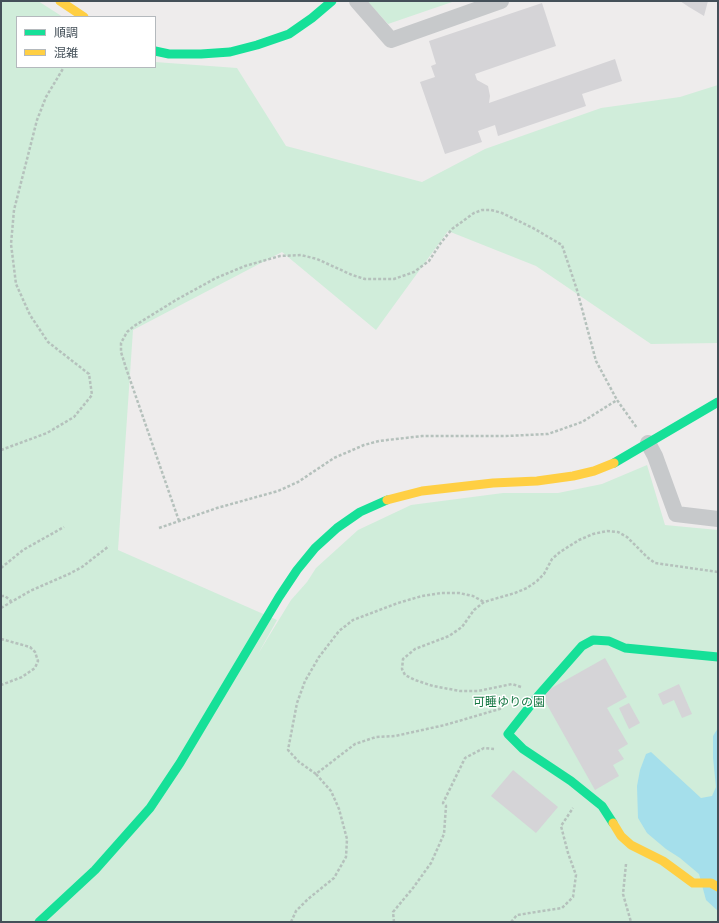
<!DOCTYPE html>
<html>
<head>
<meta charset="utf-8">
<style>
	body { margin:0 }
	#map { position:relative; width:719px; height:923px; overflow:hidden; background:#eeecec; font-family:"Noto Sans","Noto Sans JP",sans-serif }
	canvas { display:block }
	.frame { position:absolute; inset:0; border:2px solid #445059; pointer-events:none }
	.legend { position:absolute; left:16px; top:16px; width:140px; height:52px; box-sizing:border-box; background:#fff; border:1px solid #b4b9bd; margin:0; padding:5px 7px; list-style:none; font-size:12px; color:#445059 }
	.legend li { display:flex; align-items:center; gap:8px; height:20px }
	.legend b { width:20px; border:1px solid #b4b9bd }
</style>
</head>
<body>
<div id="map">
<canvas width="719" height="923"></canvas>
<div class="frame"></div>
<ul class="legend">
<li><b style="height:5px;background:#16e098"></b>順調</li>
<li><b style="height:5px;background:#ffcf43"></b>混雑</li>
</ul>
</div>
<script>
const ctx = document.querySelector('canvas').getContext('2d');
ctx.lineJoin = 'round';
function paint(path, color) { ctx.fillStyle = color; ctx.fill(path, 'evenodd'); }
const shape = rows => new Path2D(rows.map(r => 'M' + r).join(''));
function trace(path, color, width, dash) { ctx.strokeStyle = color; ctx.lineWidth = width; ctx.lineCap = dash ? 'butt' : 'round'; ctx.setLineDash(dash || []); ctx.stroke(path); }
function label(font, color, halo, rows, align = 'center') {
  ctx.font = font + ' "Noto Sans","Noto Sans JP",sans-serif'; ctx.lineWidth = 3; ctx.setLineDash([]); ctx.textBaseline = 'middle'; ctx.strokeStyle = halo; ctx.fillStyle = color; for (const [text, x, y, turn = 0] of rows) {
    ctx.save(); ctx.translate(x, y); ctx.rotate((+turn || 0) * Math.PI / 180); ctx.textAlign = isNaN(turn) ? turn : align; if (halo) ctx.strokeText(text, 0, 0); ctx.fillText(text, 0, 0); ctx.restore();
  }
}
paint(shape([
	[1,1,38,1,63,17,17,17,17,67,155,67,155,62,237,68,286,146,422,182,485,149,601,108,680,97,718,85,718,343,651,344,536,266,448,231,376,330,282,252,133,330,118,550,277,620,258,654,291,600,307,582,316,568,358,530,411,505,503,493,558,493,602,484,647,465,665,525,718,530,718,922,1,922],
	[367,1,455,1,388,24]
]), '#d0edda');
paint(shape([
	[718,728,718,911,706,900,699,874,680,858,666,849,647,833,638,818,637,786,640,770,646,754,651,752,701,798,712,796,716,787,713,758,713,736]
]), '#a5dfeb');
paint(shape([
	[680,1,708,1,704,16,689,7],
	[542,3,556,46,475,74,477,80,488,86,490,96,489,103,615,59,622,81,582,94,586,106,498,136,495,125,478,131,482,142,445,154,420,82,435,77,431,66,436,64,429,41],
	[605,658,627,697,607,708,628,744,618,750,624,759,613,765,619,776,595,790,541,694],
	[679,684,692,714,682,718,674,700,663,705,658,694],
	[629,703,640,723,629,729,619,708],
	[513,770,558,807,536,833,491,796]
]), '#d5d4d7');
trace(shape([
	[1,450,47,433,74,417,92,395,89,374,48,342,30,315,16,284,11,244,14,210,37,120,46,97,64,67],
	[179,521,126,368,121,352,121,343,127,332,134,326,176,300,216,278,245,266,280,256,301,255,317,259,352,275,365,279,394,279,414,272,429,261,440,244,452,229,474,213,482,210,491,210,502,213,533,228,562,245,577,290,596,361,617,400],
	[159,528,217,508,278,491,298,482,334,458,364,445,379,441,422,436,506,436,548,434,582,422,617,400,637,428],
	[1,568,23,550,64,527],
	[1,596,5,596,11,601],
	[1,608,30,591,69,574,82,567,109,546],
	[1,639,30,647,35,652,38,661,35,668,22,677,1,685],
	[521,687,512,684,478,691,460,691,433,686,415,680,405,675,402,669,403,659,415,649,449,636,462,627,474,610,484,602,515,593,527,588,537,581,544,574,552,559,560,552,579,540,593,534,607,531,618,532,627,537,647,557,655,563,718,572],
	[316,774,299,762,288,750,297,703,305,681,319,657,339,631,353,620,398,603,422,596,441,593,459,593,473,596,484,602],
	[626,864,623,894,631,922],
	[291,922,296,911,308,899,334,878,346,857,347,839,339,809,331,791,316,774,355,744,376,737,395,736,445,725,503,708],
	[394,922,393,912,413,888,431,863,444,834,446,806,443,803,465,758,484,748,494,749],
	[511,922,517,915,562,908,573,897,576,875,568,853,561,826,573,808]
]), '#b5c1bc', 2.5, [3, 2]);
trace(shape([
	[357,1,391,40,501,1],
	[648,443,655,456,676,514,718,519]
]), '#c7c9cb', 16);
trace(shape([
	[155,51,169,54,201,54,230,52,257,45,289,34,312,18,332,1],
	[614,463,718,402],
	[613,823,602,806,571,781,523,749,508,734,538,696,582,646,593,640,609,641,625,648,718,657],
	[39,922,95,870,150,808,180,763,279,597,297,570,315,548,337,528,360,512,387,500]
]), '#16e098', 9);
trace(shape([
	[60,1,84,17],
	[387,500,422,491,493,483,537,481,573,476,594,471,614,463],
	[613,823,621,836,631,845,663,861,693,883,711,883,718,887]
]), '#ffcf43', 9);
label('12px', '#177844', '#fff', [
	["可睡ゆりの園",509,703]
]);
</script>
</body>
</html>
